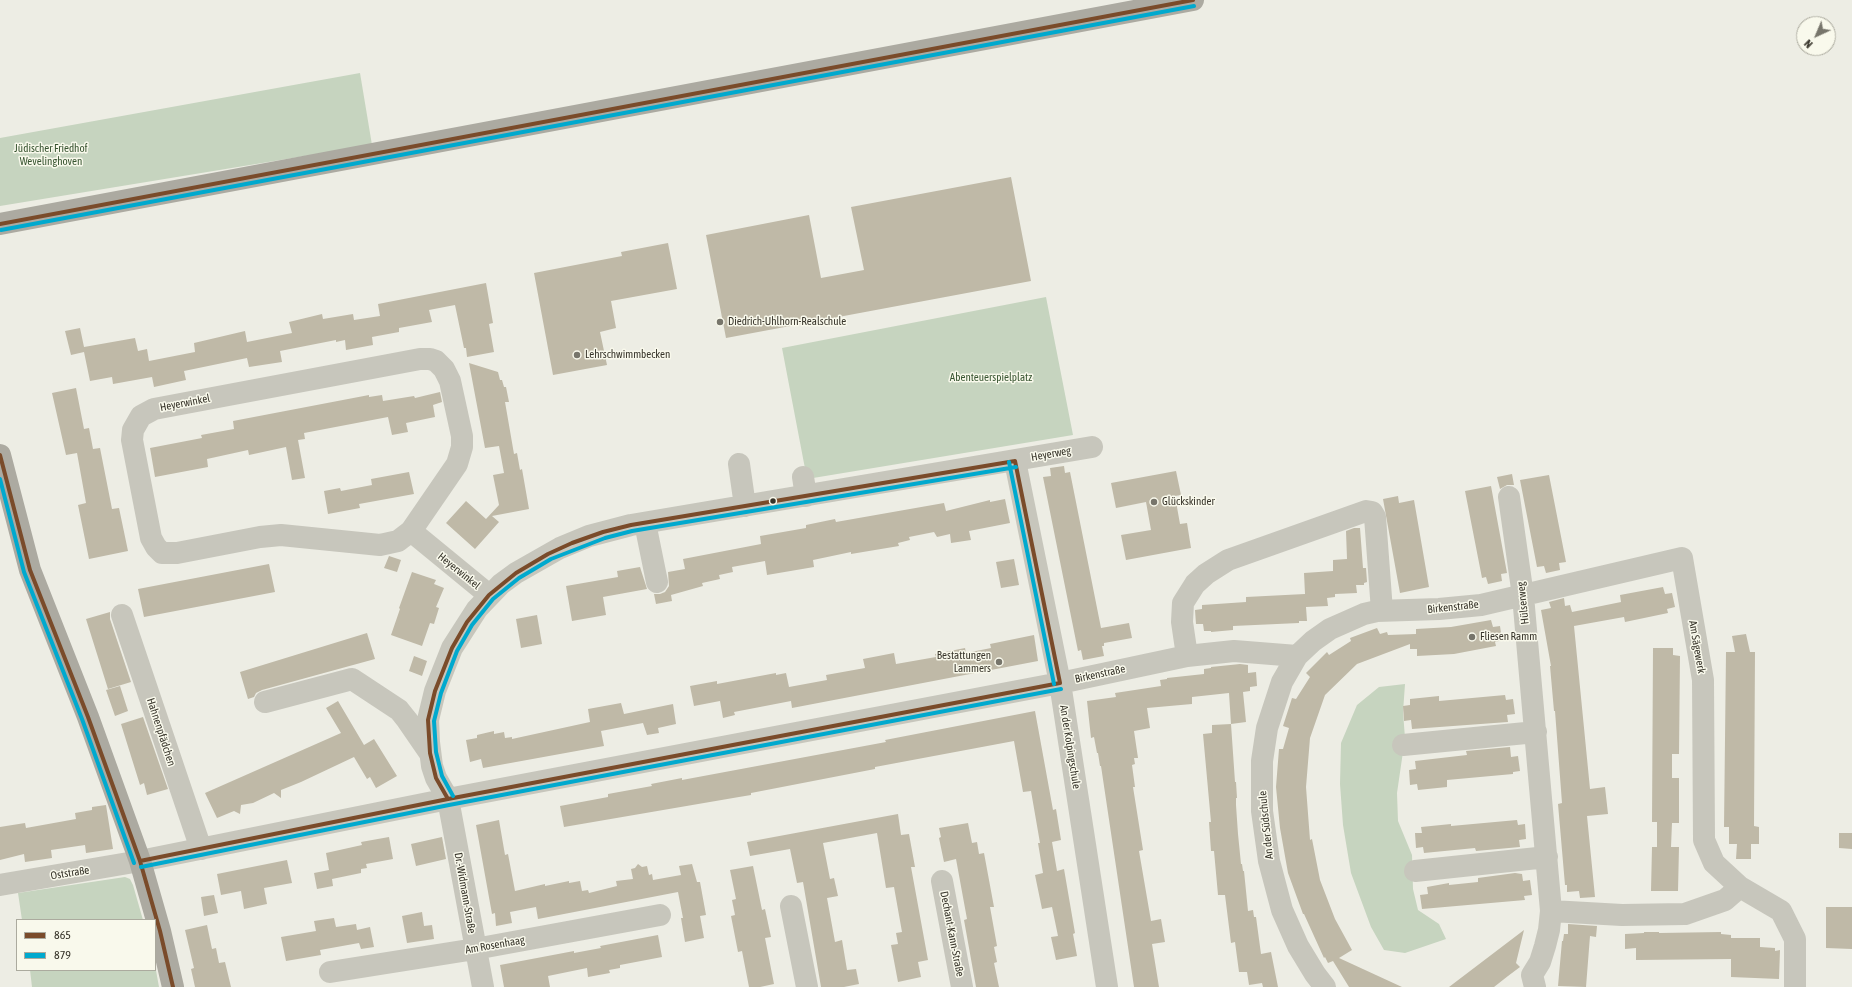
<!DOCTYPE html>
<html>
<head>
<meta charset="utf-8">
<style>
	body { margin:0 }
	#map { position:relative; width:1852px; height:987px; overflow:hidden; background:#edede4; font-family:"Asap Condensed",sans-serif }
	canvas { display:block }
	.legend { position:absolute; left:16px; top:919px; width:140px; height:52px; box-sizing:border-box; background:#f9f9ec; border:1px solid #abaa9e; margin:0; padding:5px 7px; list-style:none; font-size:12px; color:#37342a }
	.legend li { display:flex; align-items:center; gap:8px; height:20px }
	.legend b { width:20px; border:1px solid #abaa9e }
	.north { position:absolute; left:1796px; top:16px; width:40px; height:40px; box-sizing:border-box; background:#f9f9ec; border:1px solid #abaa9e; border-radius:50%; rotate:224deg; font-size:11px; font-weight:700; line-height:16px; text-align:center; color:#37342a }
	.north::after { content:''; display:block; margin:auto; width:14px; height:18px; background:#77756b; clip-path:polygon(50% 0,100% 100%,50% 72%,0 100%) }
</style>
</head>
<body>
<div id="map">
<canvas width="1852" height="987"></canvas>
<ul class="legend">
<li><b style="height:5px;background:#7a4b2a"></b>865</li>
<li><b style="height:5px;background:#00a9ce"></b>879</li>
</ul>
<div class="north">N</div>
</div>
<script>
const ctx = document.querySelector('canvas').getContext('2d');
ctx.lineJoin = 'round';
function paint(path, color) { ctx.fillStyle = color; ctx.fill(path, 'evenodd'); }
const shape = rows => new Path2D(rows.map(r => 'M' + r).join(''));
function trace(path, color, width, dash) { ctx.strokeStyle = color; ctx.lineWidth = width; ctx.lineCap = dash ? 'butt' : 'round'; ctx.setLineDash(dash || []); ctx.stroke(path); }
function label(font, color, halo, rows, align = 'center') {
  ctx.font = font + ' "Asap Condensed",sans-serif'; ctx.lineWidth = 3; ctx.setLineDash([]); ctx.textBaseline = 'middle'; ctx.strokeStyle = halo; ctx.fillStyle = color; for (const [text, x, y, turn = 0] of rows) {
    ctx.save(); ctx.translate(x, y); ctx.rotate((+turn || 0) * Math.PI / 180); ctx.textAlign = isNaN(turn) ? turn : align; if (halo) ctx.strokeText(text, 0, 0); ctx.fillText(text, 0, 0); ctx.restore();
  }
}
paint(shape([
	[360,73,372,145,0,206,0,138],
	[1046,297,1073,435,807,479,782,348],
	[1405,684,1403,712,1405,738,1397,793,1398,821,1412,855,1413,889,1418,910,1439,924,1446,939,1405,953,1384,950,1371,927,1351,873,1343,825,1340,784,1341,743,1357,705,1379,687],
	[125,877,130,879,133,885,143,920,22,920,18,893],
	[155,965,159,987,32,987,30,970,155,970]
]), '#c6d4bf');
paint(shape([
	[1011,177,1031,281,726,338,706,235,809,215,821,278,864,270,851,207],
	[668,243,677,289,611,301,616,328,600,332,607,365,553,375,534,273,622,256,621,252],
	[486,283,493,323,489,324,494,352,467,357,466,348,464,348,455,305,429,310,432,322,399,328,399,332,372,337,373,345,346,350,345,340,336,342,336,340,280,351,282,362,249,367,247,358,184,371,186,380,154,387,152,377,113,384,112,377,90,381,84,352,71,355,65,331,80,328,84,347,135,338,138,351,147,349,149,361,195,352,194,343,245,331,247,342,292,333,289,322,322,314,323,319,353,314,354,320,380,316,378,304],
	[469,363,498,372,500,380,502,380,504,387,506,387,509,402,505,402,514,454,517,453,520,470,522,469,529,509,492,516,499,522,475,549,446,523,466,501,486,519,499,505,493,475,504,473,499,446,485,448],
	[76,388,84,429,89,428,93,449,100,448,112,509,119,508,128,551,89,559,78,505,86,503,77,453,66,455,52,393],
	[440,392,442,402,433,405,435,417,406,423,408,432,392,435,388,417,304,433,305,439,298,440,305,478,292,480,286,447,249,455,248,450,207,459,208,467,155,477,150,448,202,438,201,435,234,429,233,421,369,395,369,397,382,395,383,401,414,396,415,398],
	[1064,466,1065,473,1070,472,1101,628,1129,623,1132,638,1104,643,1104,646,1102,646,1104,656,1083,660,1081,650,1078,651,1043,477,1051,476,1050,468],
	[1176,471,1181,495,1175,496,1180,524,1187,523,1191,548,1126,560,1121,535,1151,530,1146,502,1116,508,1111,483],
	[409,472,414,494,359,504,360,508,328,514,324,491,340,488,341,491,372,485,371,479],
	[1512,474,1514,485,1507,485,1500,489,1497,477],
	[1549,475,1566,562,1559,563,1560,570,1546,573,1544,566,1537,567,1520,480],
	[1491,486,1507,573,1501,574,1502,581,1488,584,1486,577,1482,578,1465,491],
	[1398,496,1399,503,1414,500,1429,587,1400,593,1383,499],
	[1005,499,1010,523,969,531,971,540,951,543,950,534,937,537,934,532,909,537,910,540,898,543,899,546,851,554,851,552,813,560,814,567,767,575,765,561,732,567,733,572,719,575,720,579,702,583,703,586,671,595,672,601,656,604,654,594,660,594,665,592,669,586,668,572,685,569,683,559,761,544,760,536,806,528,806,525,835,519,836,522,944,503,946,511,990,500,990,502],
	[1354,528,1360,528,1363,568,1366,568,1367,582,1364,583,1364,585,1356,585,1357,593,1335,594,1335,597,1327,598,1328,606,1306,607,1307,621,1299,621,1299,623,1233,626,1233,630,1211,632,1211,631,1204,631,1203,624,1196,624,1195,610,1202,609,1202,605,1246,602,1246,597,1305,594,1304,573,1333,571,1333,560,1347,559,1346,531],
	[389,556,401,560,397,572,384,568],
	[1014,559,1019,585,1001,588,996,562],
	[269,564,275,592,144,617,138,589],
	[640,567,647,589,603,597,606,615,572,621,566,586,618,577,617,571],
	[412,572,436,580,434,584,444,588,436,607,439,608,434,624,430,623,422,646,391,635,400,609,399,608],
	[1663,587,1665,594,1672,593,1675,607,1667,609,1668,613,1625,622,1624,617,1574,626,1590,789,1605,787,1608,814,1587,816,1595,897,1580,898,1579,891,1567,892,1567,885,1565,885,1558,804,1562,803,1555,711,1554,711,1550,666,1551,666,1541,610,1551,608,1549,602,1564,598,1565,606,1570,605,1572,612,1621,602,1620,595],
	[110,612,110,619,131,682,108,689,86,619],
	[537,615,542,644,521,648,516,619],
	[1491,620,1493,627,1500,626,1502,640,1495,642,1496,646,1454,654,1417,656,1417,649,1410,649,1410,644,1357,664,1325,695,1310,738,1306,787,1310,840,1312,839,1320,880,1335,919,1352,950,1339,958,1402,987,1349,987,1333,961,1328,963,1325,957,1324,958,1304,914,1303,914,1288,873,1280,828,1276,787,1279,749,1283,749,1289,728,1283,726,1292,698,1296,699,1310,677,1306,673,1327,652,1329,655,1351,641,1350,638,1377,628,1380,634,1387,632,1388,635,1416,634,1416,629,1451,627],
	[367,633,375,659,262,690,256,693,254,697,248,699,240,672],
	[1746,634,1750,652,1755,652,1754,826,1759,827,1759,844,1751,844,1751,859,1736,859,1737,844,1729,844,1729,827,1724,827,1726,652,1735,652,1732,636],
	[1034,635,1038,661,792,708,791,701,734,712,735,715,723,718,720,701,694,706,690,686,717,681,717,684,776,673,776,675,786,673,789,687,827,680,826,675,865,668,863,659,894,653,896,664,936,657,935,654,965,648,966,653,991,648,990,644],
	[1653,648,1673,648,1673,655,1680,656,1679,754,1672,754,1672,778,1679,778,1679,823,1672,823,1671,847,1679,847,1678,891,1651,891,1652,847,1657,847,1657,822,1652,822],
	[414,656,427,661,422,676,409,671],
	[1240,664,1248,665,1248,673,1256,672,1257,686,1250,687,1250,691,1243,692,1246,722,1231,724,1229,693,1192,697,1192,704,1147,708,1150,728,1134,731,1138,758,1134,758,1135,764,1132,765,1135,787,1133,787,1143,850,1139,851,1151,921,1161,919,1165,942,1152,944,1159,987,1134,987,1101,766,1100,766,1098,753,1097,753,1094,737,1091,738,1087,701,1116,697,1115,693,1161,686,1160,680,1167,679,1167,678,1204,674,1204,669,1211,668,1211,667],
	[120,686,128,711,115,716,106,690],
	[1505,695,1506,700,1513,699,1515,714,1507,715,1508,722,1412,729,1411,720,1404,721,1403,706,1410,705,1410,699,1439,696,1439,701],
	[338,701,364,745,374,739,397,776,376,788,370,777,367,779,354,757,301,782,281,790,281,798,274,793,253,803,241,805,240,814,234,811,217,818,205,793,341,733,326,708],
	[621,703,624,714,673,704,676,724,658,728,659,733,647,735,643,723,601,731,604,746,483,768,481,759,470,762,466,740,477,738,477,735,494,731,494,734,504,732,505,738,512,737,512,739,590,722,588,709],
	[1035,711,1053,810,1056,809,1061,840,1052,842,1057,871,1064,869,1075,933,1073,934,1077,956,1056,960,1051,937,1058,936,1052,907,1042,909,1035,875,1043,873,1038,843,1040,843,1031,791,1023,792,1014,741,875,767,875,769,751,793,751,795,739,797,564,827,560,806,608,797,608,794,652,786,651,784,682,778,682,780,886,742,885,740],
	[143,717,168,789,147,795,144,783,140,785,121,724],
	[1231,724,1235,782,1236,782,1237,798,1236,798,1236,805,1238,834,1241,864,1242,864,1243,871,1244,871,1248,911,1253,910,1254,917,1256,917,1261,954,1271,952,1278,987,1263,987,1262,983,1249,985,1247,972,1239,972,1235,942,1231,943,1225,895,1218,895,1214,851,1211,851,1210,837,1209,822,1211,822,1203,734,1212,733,1212,725],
	[1510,747,1511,757,1518,756,1520,771,1513,772,1513,774,1447,780,1447,787,1418,790,1417,784,1410,785,1409,770,1416,769,1415,761,1467,755,1466,751],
	[106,805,113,849,86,853,85,845,51,850,52,858,25,862,24,854,0,860,0,827,25,823,26,828,76,819,75,813,92,810,92,807],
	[898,814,901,835,909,834,915,867,911,867,928,960,918,962,921,977,898,982,891,945,898,944,896,933,902,932,894,887,886,888,877,833,823,843,830,879,834,878,838,896,827,898,835,942,842,940,847,970,856,969,859,984,844,987,821,987,803,882,797,883,790,849,750,856,747,842],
	[499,820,505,855,508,854,515,891,545,884,545,886,569,881,569,883,580,881,582,891,588,890,589,893,617,886,616,881,633,879,631,869,635,868,638,864,642,867,647,866,649,875,652,874,653,880,681,875,679,866,692,864,697,882,700,882,706,915,700,916,704,938,685,942,681,918,683,918,678,892,538,919,536,907,510,912,512,923,496,926,495,913,492,914,476,825],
	[1517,820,1518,825,1525,824,1526,839,1519,840,1520,847,1476,851,1475,848,1424,853,1423,847,1416,848,1415,833,1422,833,1421,827,1451,824,1451,826],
	[968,823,972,843,977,842,979,854,984,853,994,907,990,907,997,946,994,947,997,962,994,963,999,987,976,987,964,920,967,919,956,859,944,862,939,838,941,837,939,828],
	[1839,833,1852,833,1852,849,1839,848],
	[389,837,393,859,366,864,367,868,361,869,361,873,332,879,333,886,317,889,314,873,329,870,326,853,362,845,361,842],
	[442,837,446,859,416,866,411,844],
	[287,860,292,883,264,888,267,904,244,909,241,891,221,895,217,874],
	[753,866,762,910,765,909,771,937,765,938,774,984,760,987,749,987,742,951,738,952,731,916,735,915,732,900,736,899,730,870],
	[1515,873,1522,874,1523,881,1530,880,1532,895,1524,896,1525,900,1422,909,1420,895,1428,894,1427,887,1449,883,1449,885,1478,882,1478,878],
	[214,895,218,913,204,916,201,897],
	[1826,907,1852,907,1852,949,1826,948],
	[422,912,424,926,432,925,434,939,407,943,402,916],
	[334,918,336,927,356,924,357,930,370,927,374,947,361,949,359,943,320,950,321,955,286,961,281,937,316,931,314,921],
	[1568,924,1597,926,1596,937,1590,936,1586,987,1558,986,1562,941,1563,941,1564,934,1568,934],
	[207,925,212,949,216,948,219,963,225,962,231,987,195,987,191,969,194,968,185,930],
	[1524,930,1516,963,1520,967,1508,976,1494,987,1449,987],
	[1644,932,1659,932,1659,933,1721,932,1721,934,1731,935,1731,938,1760,938,1760,947,1775,948,1775,951,1780,950,1779,979,1731,977,1731,959,1636,960,1636,948,1625,949,1625,934,1644,933],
	[658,935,662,957,620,965,620,968,609,970,610,973,588,977,587,968,548,976,550,987,504,987,500,965,574,951,574,953,601,948,600,946]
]), '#bfb9a7');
trace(shape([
	[1015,461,1060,683,1107,987],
	[739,464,745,506],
	[803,477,806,496],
	[1509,497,1523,596,1551,911,1549,930,1545,946,1540,962,1532,975,1535,987],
	[645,523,657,582],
	[411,531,398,541,380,545,281,535,260,537,177,553,162,553,156,547,151,538,132,440,133,430,141,416,154,409,420,359,430,359,436,361,444,369,450,381,462,436,462,447,457,464,411,531,489,595],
	[122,615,201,849],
	[1187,656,1182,622,1183,603,1195,584,1206,574,1228,560,1366,511,1372,512,1375,517,1382,611],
	[265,702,352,679,399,710,407,720,429,752],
	[1403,745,1536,732],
	[1415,871,1547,857],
	[942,881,962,987],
	[0,885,140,861,448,799,1060,683,1187,656,1234,651,1297,656],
	[791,906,807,987],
	[1551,911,1622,915,1685,914,1725,900,1740,887],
	[330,972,475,949,660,915],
	[483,987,448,799,436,778,432,766,429,742,428,720,435,691,452,648,477,609,501,584,516,573,560,548,589,536,631,525,1092,447],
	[1325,987,1315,974,1298,946,1282,910,1269,861,1262,811,1262,761,1267,728,1282,682,1297,656,1313,641,1330,629,1364,614,1377,611,1439,609,1481,605,1682,558,1703,680,1704,840,1714,863,1740,887,1781,911,1795,939,1795,987]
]), '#c7c6bc', 22);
trace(shape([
	[0,224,1193,0],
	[0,455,30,570,88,717,140,861,160,931,173,987]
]), '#acaaa1', 22);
trace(shape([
	[0,224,1193,0],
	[0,455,30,570,88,717,140,861,160,931,173,987],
	[1015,461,1060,683],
	[448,799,436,778,430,753,428,720,435,691,452,648,467,622,489,595,516,573,548,554,572,543,603,532,631,525,1015,461],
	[140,861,448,799,1060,683]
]), '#7a4b2a', 4);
trace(shape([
	[1,230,1194,6],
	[1009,462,1054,684],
	[0,479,24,572,82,719,134,863],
	[453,796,442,776,436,752,434,721,441,693,457,651,472,625,493,599,519,578,551,559,605,538,632,531,1016,467],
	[141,867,449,805,1061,689]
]), '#00a9ce', 4);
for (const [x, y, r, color] of [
	[720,322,4,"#77756b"],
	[577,355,4,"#77756b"],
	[773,501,3.5,"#37342a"],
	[1154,502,4,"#77756b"],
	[1472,637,4,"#77756b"],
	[999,662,4,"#77756b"]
]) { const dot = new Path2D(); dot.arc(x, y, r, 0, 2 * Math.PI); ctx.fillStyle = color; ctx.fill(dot); trace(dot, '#f9f9ec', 1.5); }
label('11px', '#375430', '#f9f9ec', [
	["Jüdischer Friedhof",51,149],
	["Wevelinghoven",51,162],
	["Abenteuerspielplatz",991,378]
]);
label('11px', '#37342a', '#f9f9ec', [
	["Diedrich-Uhlhorn-Realschule",728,322],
	["Lehrschwimmbecken",585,355],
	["Glückskinder",1162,502],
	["Fliesen Ramm",1480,637],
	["Bestattungen",991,656,"right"],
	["Lammers",991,669,"right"]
], 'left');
label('11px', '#37342a', '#f9f9ec', [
	["Heyerwinkel",185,403,-11],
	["Heyerweg",1051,454,-10],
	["Heyerwinkel",459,571,39],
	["Hülserweg",1523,603,-96],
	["Birkenstraße",1453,607,-6],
	["Am Sägewerk",1697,647,80],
	["Birkenstraße",1100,674,-12],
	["Hahnenpfädchen",161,732,72],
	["An der Kolpingschule",1070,747,81],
	["An der Südschule",1266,825,-96],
	["Oststraße",70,873,-9],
	["Dr.-Widmann-Straße",465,893,80],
	["Dechant-Kann-Straße",952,934,79],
	["Am Rosenhaag",495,945,-10]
]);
</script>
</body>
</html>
